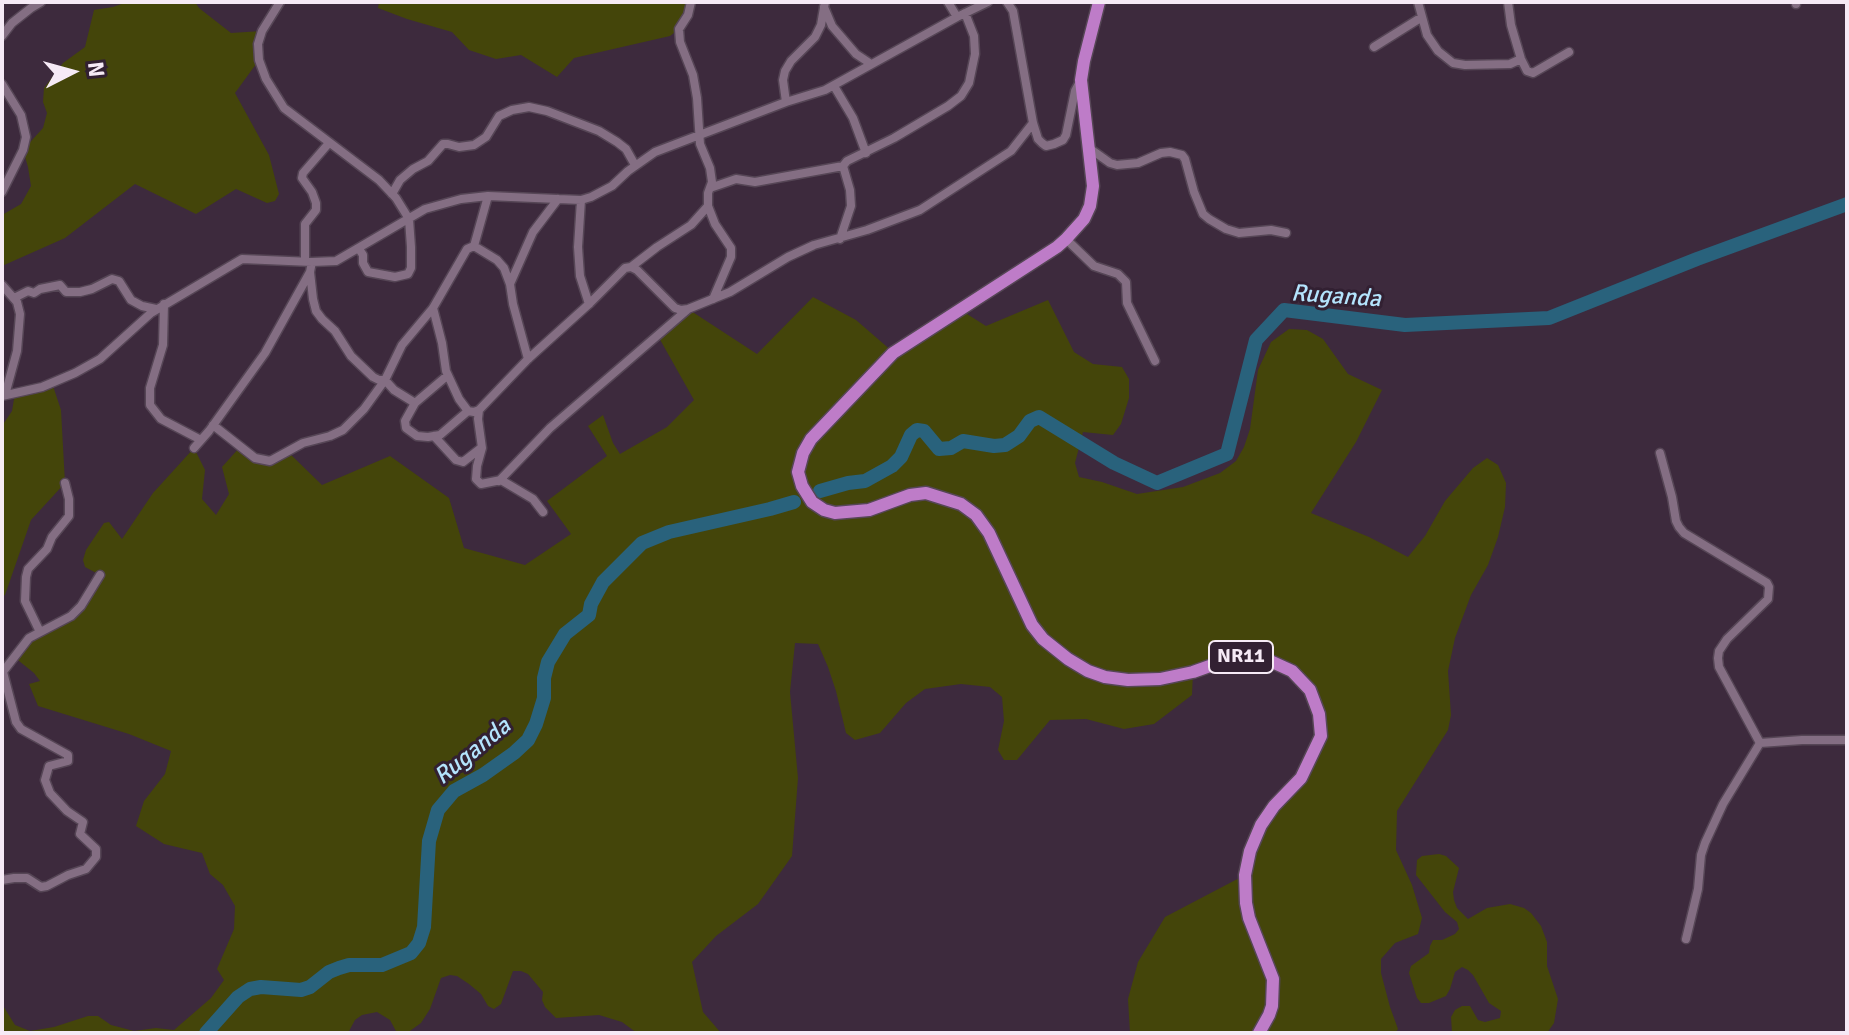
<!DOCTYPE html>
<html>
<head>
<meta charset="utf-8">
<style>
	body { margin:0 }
	#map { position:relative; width:1849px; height:1035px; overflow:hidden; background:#3d2a3d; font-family:Signika,sans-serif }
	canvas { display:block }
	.frame { position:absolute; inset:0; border:4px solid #f6eaf6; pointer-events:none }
	.north { position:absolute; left:32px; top:32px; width:80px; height:80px; -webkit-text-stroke:6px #322032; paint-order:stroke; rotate:84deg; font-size:22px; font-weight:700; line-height:32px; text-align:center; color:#f6eaf6 }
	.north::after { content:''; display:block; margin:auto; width:28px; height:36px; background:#f6eaf6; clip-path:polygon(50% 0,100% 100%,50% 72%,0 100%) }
</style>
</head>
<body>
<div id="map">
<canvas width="1849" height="1035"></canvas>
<div class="frame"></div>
<div class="north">N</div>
</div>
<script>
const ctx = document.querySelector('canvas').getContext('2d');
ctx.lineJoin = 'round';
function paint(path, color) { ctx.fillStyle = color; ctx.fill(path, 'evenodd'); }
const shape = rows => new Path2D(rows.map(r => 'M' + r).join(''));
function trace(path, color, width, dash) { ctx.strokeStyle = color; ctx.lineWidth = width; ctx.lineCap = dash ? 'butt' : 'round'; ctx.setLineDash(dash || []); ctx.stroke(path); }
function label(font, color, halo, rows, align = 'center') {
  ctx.font = font + ' Signika,sans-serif'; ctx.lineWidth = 6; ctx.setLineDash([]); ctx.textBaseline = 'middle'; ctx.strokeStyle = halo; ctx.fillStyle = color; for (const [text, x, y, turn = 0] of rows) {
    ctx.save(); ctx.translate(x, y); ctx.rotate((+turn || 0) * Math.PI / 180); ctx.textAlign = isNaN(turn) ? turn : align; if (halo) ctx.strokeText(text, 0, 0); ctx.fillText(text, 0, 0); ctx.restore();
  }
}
paint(shape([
	[127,2,195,2,199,8,231,33,262,31,259,60,235,93,269,155,279,194,275,201,267,203,236,189,196,214,135,184,65,238,2,266,2,215,21,204,31,186,28,167,23,150,43,128,47,113,43,102,44,88,63,63,85,47,94,10,113,7],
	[379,2,691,2,679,29,670,36,574,58,557,77,521,55,496,59,469,50,452,32,407,19,378,8],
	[813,297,856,320,893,352,959,309,986,326,1048,300,1074,352,1093,364,1122,367,1129,379,1129,398,1121,424,1113,435,1083,432,1075,463,1079,477,1102,482,1137,494,1183,487,1220,473,1236,461,1244,447,1250,429,1258,370,1271,342,1289,329,1307,330,1323,339,1348,374,1382,390,1356,442,1311,513,1369,537,1408,557,1425,536,1445,501,1473,468,1487,458,1498,465,1506,483,1505,507,1498,537,1488,565,1471,595,1455,638,1448,671,1451,715,1448,730,1397,811,1396,850,1412,885,1422,918,1418,934,1395,943,1381,959,1381,973,1390,1007,1398,1029,1395,1033,1130,1033,1128,999,1138,962,1165,917,1245,875,1250,851,1289,791,1321,736,1310,690,1257,655,1193,672,1192,695,1154,724,1124,729,1086,719,1050,720,1017,760,1004,760,998,750,1004,721,1002,697,990,687,961,684,925,689,906,703,880,733,855,740,846,733,836,691,828,667,818,644,795,643,790,692,798,778,792,856,758,904,716,936,692,962,703,1012,721,1033,637,1033,622,1022,599,1015,556,1018,545,1007,542,1000,543,992,528,974,521,971,513,971,501,1004,494,1009,488,1006,481,994,469,984,457,976,450,975,441,978,430,1009,421,1023,407,1033,397,1033,390,1020,377,1012,362,1015,355,1020,348,1033,2,1033,2,1004,15,1025,30,1031,54,1027,88,1016,98,1016,111,1025,134,1031,156,1028,174,1030,211,998,224,980,217,969,234,929,235,906,223,885,210,874,202,853,164,844,136,826,144,801,165,774,171,751,129,734,38,706,29,684,40,681,34,673,14,657,29,638,71,616,100,575,85,567,83,560,86,550,104,523,109,522,122,539,153,493,194,448,205,470,202,499,216,515,229,494,222,467,240,447,264,461,287,451,322,485,390,456,449,498,464,548,525,565,571,534,547,501,607,456,588,426,603,415,613,443,620,454,667,427,694,400,658,336,688,309,757,354],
	[52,383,61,410,65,483,31,520,5,595,2,597,2,426,12,411,15,393],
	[1439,854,1446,856,1459,868,1453,892,1454,900,1457,908,1468,919,1487,908,1510,904,1524,908,1531,913,1541,926,1547,942,1547,966,1558,999,1554,1023,1547,1033,1452,1033,1451,1017,1455,1010,1462,1006,1470,1006,1478,1020,1485,1022,1500,1018,1501,1011,1489,1003,1473,975,1468,970,1462,967,1455,972,1450,989,1446,996,1429,1003,1421,1003,1417,998,1409,973,1411,966,1429,953,1430,946,1433,940,1442,940,1455,934,1459,929,1457,922,1445,912,1416,875,1417,860,1422,856]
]), '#44450a');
trace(shape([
	[820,491,848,483,865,481,892,466,901,457,911,435,917,430,924,431,939,449,951,448,963,441,994,446,1005,445,1019,436,1030,421,1039,417,1114,463,1157,483,1227,454,1256,340,1284,310,1405,325,1549,318,1697,259,1847,204],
	[206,1033,238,997,250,989,261,987,301,990,310,987,329,972,339,968,349,965,382,965,411,953,419,943,424,927,429,841,438,810,454,791,483,775,514,753,528,740,536,724,544,698,544,678,548,662,565,634,589,615,591,604,603,582,642,543,669,532,770,509,794,502]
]), '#29627c', 14);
const minor = shape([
	[280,2,262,31,258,44,259,60,266,79,284,108,379,180,396,198,409,219,411,247,411,268,408,274,395,277,368,272,363,263,363,255,359,249],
	[691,2,688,15,679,29,680,42,693,75,697,98,700,144,710,168,712,182,708,193,708,206,715,224,731,248,731,257,713,299],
	[948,2,957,17],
	[1007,2,1013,11,1033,123,1038,139,1042,143,1046,146,1054,144,1063,140,1066,135,1075,91,1081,80],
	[1418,2,1427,35,1438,51,1453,63,1465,65,1510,64,1521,59],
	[1508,2,1511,25,1521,59,1527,71,1533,73,1569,52],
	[1796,2,1796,4],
	[824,7,832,26,856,54,871,64],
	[2,36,12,23,31,8,41,2],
	[1374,47,1422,17],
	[2,84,21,115,26,137,23,150,2,192],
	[834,86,853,118,866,153],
	[786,102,783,80,785,71,791,61,815,37,821,25,825,2],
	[1089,148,1110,163,1117,165,1138,163,1161,153,1170,152,1182,155,1185,159,1194,192,1203,214,1209,219,1226,229,1239,233,1271,230,1286,233],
	[710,188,736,179,755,182,843,166],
	[392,194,400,180,413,169,428,161,443,144,448,144,459,147,474,145,486,137,499,116,512,110,529,107,547,111,599,131,617,142,626,149,635,165],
	[488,196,474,246,497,260,504,268,510,284,513,304,528,359],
	[581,200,578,247,580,276,589,304],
	[840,239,851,206,850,190,843,166,847,161,894,138,948,106,961,96,969,83,975,54,974,36,965,13],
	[1066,239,1094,266,1118,274,1126,282,1127,303,1155,361],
	[305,261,305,224,316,210,316,203,312,192,302,178,303,173,329,143],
	[312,262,310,272,313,299,316,311,322,319,335,331,351,356,373,377,379,380,385,380,402,345,433,308,467,249,474,246],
	[631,267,657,247,691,225,708,206],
	[510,284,533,232,558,199],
	[2,285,17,302,20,314,17,351,5,395],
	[14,298,28,291,34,293,40,289,60,285,66,292,80,292,92,289,112,279,119,281,131,300,142,306,156,309],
	[164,304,163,345,150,388,150,405,161,419,201,440],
	[433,308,442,343,446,371,459,399,468,411,474,412,479,410,528,359,589,304,625,268,631,267,637,270,675,308,681,310,688,309,730,292,788,257,814,245,867,230,920,210,1011,151,1033,123],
	[2,396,42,387,75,373,100,359,151,313,242,259,312,262,336,261,425,209,461,199,488,196,581,200,591,197,612,186,628,171,655,152,786,102,825,90,957,17,988,2],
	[415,403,448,375],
	[479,410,478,419,482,448,477,466,476,479,481,484,501,480,533,499,543,512],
	[213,425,255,458,270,461,303,443,330,436,343,430,364,409,385,380,394,390,415,403,405,421,406,428,417,436,428,437,440,435,468,411],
	[434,436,456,460,463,462,481,448],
	[194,448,209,431,265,353,310,272],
	[1660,453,1672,497,1676,521,1679,527,1684,533,1767,583,1769,587,1768,599,1727,639,1719,651,1718,658,1719,667,1760,743],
	[499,481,550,428,687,310],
	[40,632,25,601,26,577,28,569,47,549,52,537,69,516,69,499,65,483],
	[2,673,29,638,71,616,81,606,100,575],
	[2,880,14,878,27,878,41,887,47,886,68,875,86,869,96,857,96,849,80,834,83,822,67,811,50,793,45,780,49,766,68,761,68,755,21,729,16,722,3,672],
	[1686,939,1698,889,1701,855,1705,843,1723,804,1760,743,1802,740,1847,740]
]);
const highway = shape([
	[1099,2,1084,61,1081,80,1093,186,1090,206,1084,219,1066,239,1057,247,893,353,811,439,803,453,798,472,802,486,812,502,824,510,835,513,869,510,910,495,926,493,961,504,976,515,989,533,1032,625,1043,639,1068,659,1088,671,1105,677,1128,680,1160,679,1193,672,1235,657,1257,655,1292,671,1310,690,1319,714,1321,736,1301,778,1274,806,1261,825,1250,851,1245,875,1246,903,1249,918,1273,979,1272,1006,1269,1015,1259,1033]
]);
trace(minor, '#564656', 11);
trace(highway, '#564656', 15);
trace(minor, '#846e83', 8);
trace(highway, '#be7cc8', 12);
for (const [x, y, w] of [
	[1241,657,64]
]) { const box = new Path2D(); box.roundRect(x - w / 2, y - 16, w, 32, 6); ctx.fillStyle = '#322032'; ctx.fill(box); trace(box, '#f6eaf6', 2); }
label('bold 20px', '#f6eaf6', null, [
	["NR11",1241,657]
]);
label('italic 24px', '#b4e4fd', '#322032', [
	["Ruganda",1336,297,4],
	["Ruganda",473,752,-39]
]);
</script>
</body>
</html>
